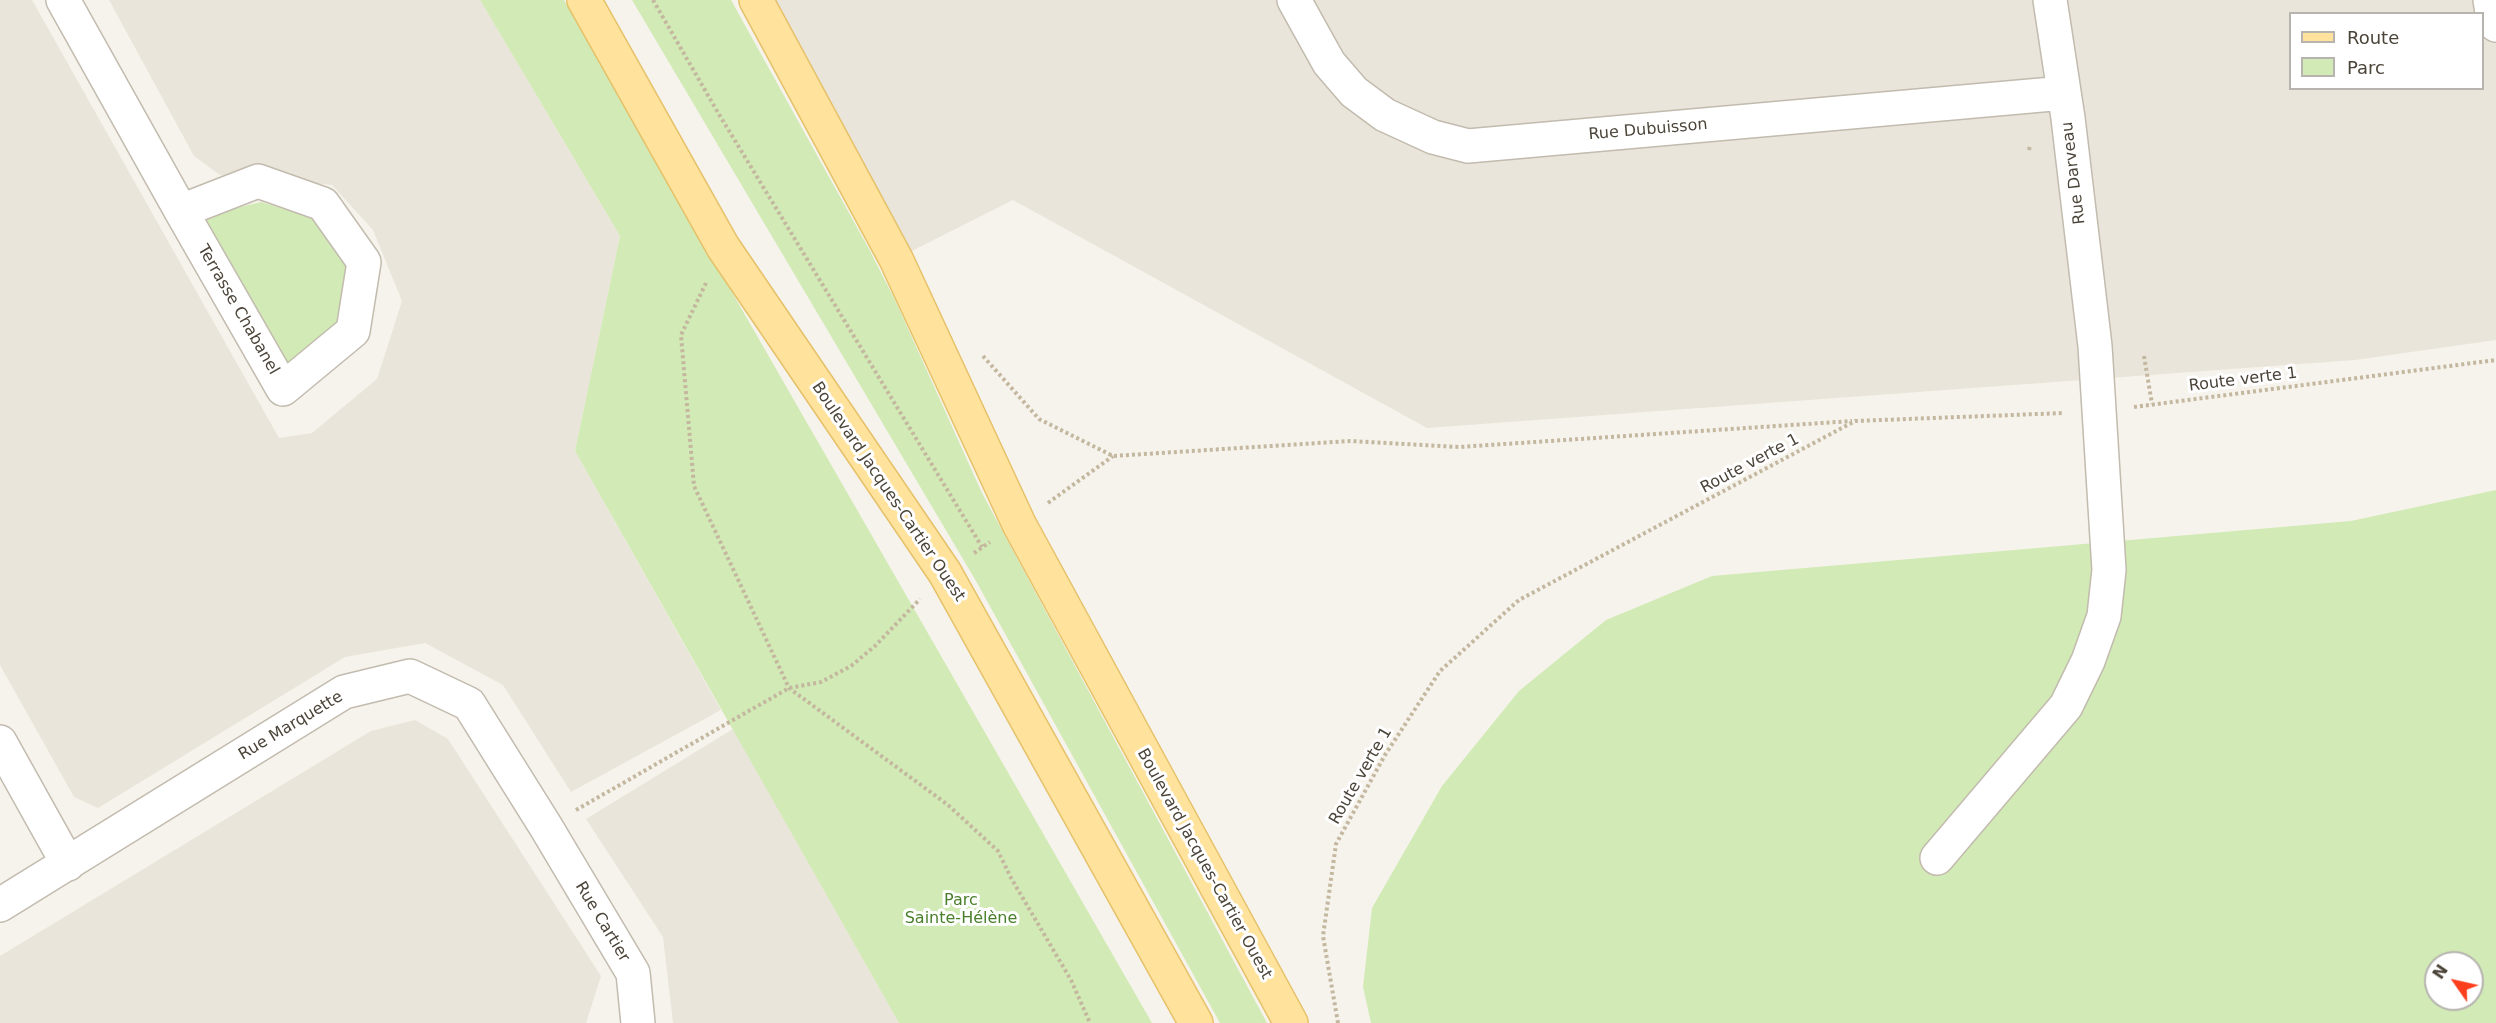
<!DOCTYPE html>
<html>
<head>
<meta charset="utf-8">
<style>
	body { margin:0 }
	#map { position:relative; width:2496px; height:1023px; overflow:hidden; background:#f6f3ec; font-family:"DejaVu Sans",sans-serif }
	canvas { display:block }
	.legend { position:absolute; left:2289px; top:12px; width:195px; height:78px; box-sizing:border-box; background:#fff; border:2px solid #b7b4b0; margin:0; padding:8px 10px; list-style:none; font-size:18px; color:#4b4439 }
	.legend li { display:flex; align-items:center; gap:12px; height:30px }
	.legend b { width:30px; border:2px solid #b7b4b0 }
	.north { position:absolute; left:2424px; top:951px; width:60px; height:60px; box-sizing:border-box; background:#fff; border:2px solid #b7b4b0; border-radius:50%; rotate:304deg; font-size:16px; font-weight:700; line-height:24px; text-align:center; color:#4b4439 }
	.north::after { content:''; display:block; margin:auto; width:21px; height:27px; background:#fc3f1d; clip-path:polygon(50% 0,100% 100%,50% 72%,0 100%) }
</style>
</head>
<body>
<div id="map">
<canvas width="2496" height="1023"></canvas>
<ul class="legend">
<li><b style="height:8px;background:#ffe39c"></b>Route</li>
<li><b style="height:16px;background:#d2eab5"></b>Parc</li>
</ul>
<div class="north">N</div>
</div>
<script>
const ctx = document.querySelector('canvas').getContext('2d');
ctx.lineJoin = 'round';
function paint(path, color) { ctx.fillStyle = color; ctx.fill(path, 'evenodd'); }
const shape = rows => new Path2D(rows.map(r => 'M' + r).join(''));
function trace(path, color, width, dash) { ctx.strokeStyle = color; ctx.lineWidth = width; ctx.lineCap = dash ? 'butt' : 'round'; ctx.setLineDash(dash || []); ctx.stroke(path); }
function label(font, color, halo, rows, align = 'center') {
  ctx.font = font + ' "DejaVu Sans",sans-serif'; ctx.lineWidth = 6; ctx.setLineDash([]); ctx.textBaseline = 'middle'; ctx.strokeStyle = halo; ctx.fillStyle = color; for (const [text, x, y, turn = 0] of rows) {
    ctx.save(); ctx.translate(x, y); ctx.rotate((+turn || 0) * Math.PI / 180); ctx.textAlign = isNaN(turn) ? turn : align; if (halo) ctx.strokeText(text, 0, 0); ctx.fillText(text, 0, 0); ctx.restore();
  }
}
paint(shape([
	[0,0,32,0,279,438,312,433,377,379,402,301,373,230,332,185,220,175,194,156,109,0,480,0,620,236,575,451,721,710,571,792,503,685,425,643,345,657,98,808,74,797,0,665],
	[756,0,2496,0,2496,340,2355,360,1427,428,1013,200,896,259],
	[2290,14,2482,14,2482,88,2290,88],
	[415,720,448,739,601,976,586,1023,0,1023,0,956,371,731],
	[733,729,899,1023,673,1023,663,937,586,819]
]), '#eae5da');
paint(shape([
	[480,0,564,0,1152,1023,899,1023,575,451,620,236],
	[632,0,731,0,869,249,895,300,982,493,1267,1023,1220,1023,976,581],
	[261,202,313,218,346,267,338,323,288,364,204,216],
	[2496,490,2496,1023,1371,1023,1363,987,1372,908,1442,786,1519,691,1606,620,1712,576,2351,521],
	[2436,963,2472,963,2472,999,2436,999]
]), '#d2eab5');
const minor = shape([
	[63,0,181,211,283,389,353,331,364,262,323,204,258,181,181,211],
	[1294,0,1329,63,1354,92,1385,115,1433,137,1468,146,2064,93],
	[2490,0,2493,19,2496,25],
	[0,742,68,864],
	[1937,858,2066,706,2088,661,2104,616,2109,570,2095,346,2068,118,2050,0],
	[0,905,344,692,410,676,469,704,546,827,633,973,638,1023]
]);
const major = shape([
	[584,0,723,247,945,573,1196,1023],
	[756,0,896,259,1019,524,1291,1023]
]);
trace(minor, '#c2bbae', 36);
trace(major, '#e6c16a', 36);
trace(shape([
	[653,0,717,111,982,547],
	[2029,150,2030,146],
	[706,283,681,335,694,486,789,688,948,805,998,851,1011,878,1071,980,1090,1023],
	[983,356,1039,419,1113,456,1350,441,1459,447,1852,421],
	[2144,356,2152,404],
	[2134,407,2496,360],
	[1048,503,1113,456],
	[974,553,990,542],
	[576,810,789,688,821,682,851,666,875,646,920,599],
	[1338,1023,1323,936,1336,844,1385,755,1440,671,1519,600,1855,421,2064,413]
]), '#c4b79f', 4, [3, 3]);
trace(minor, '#fff', 33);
trace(major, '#ffe39c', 33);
label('16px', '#4b4439', '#fff', [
	["Rue Dubuisson",1648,130,-5],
	["Rue Darveau",2074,173,-97],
	["Terrasse Chabanel",238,310,60],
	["Route verte 1",2243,380,-7],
	["Route verte 1",1750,464,-28],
	["Boulevard Jacques-Cartier Ouest",888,492,56],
	["Rue Marquette",291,726,-31],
	["Route verte 1",1361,776,-60],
	["Boulevard Jacques-Cartier Ouest",1204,864,61],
	["Rue Cartier",602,922,59]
]);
label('16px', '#4a7f2a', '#fff', [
	["Parc",961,901],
	["Sainte-Hélène",961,919]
]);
</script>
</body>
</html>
